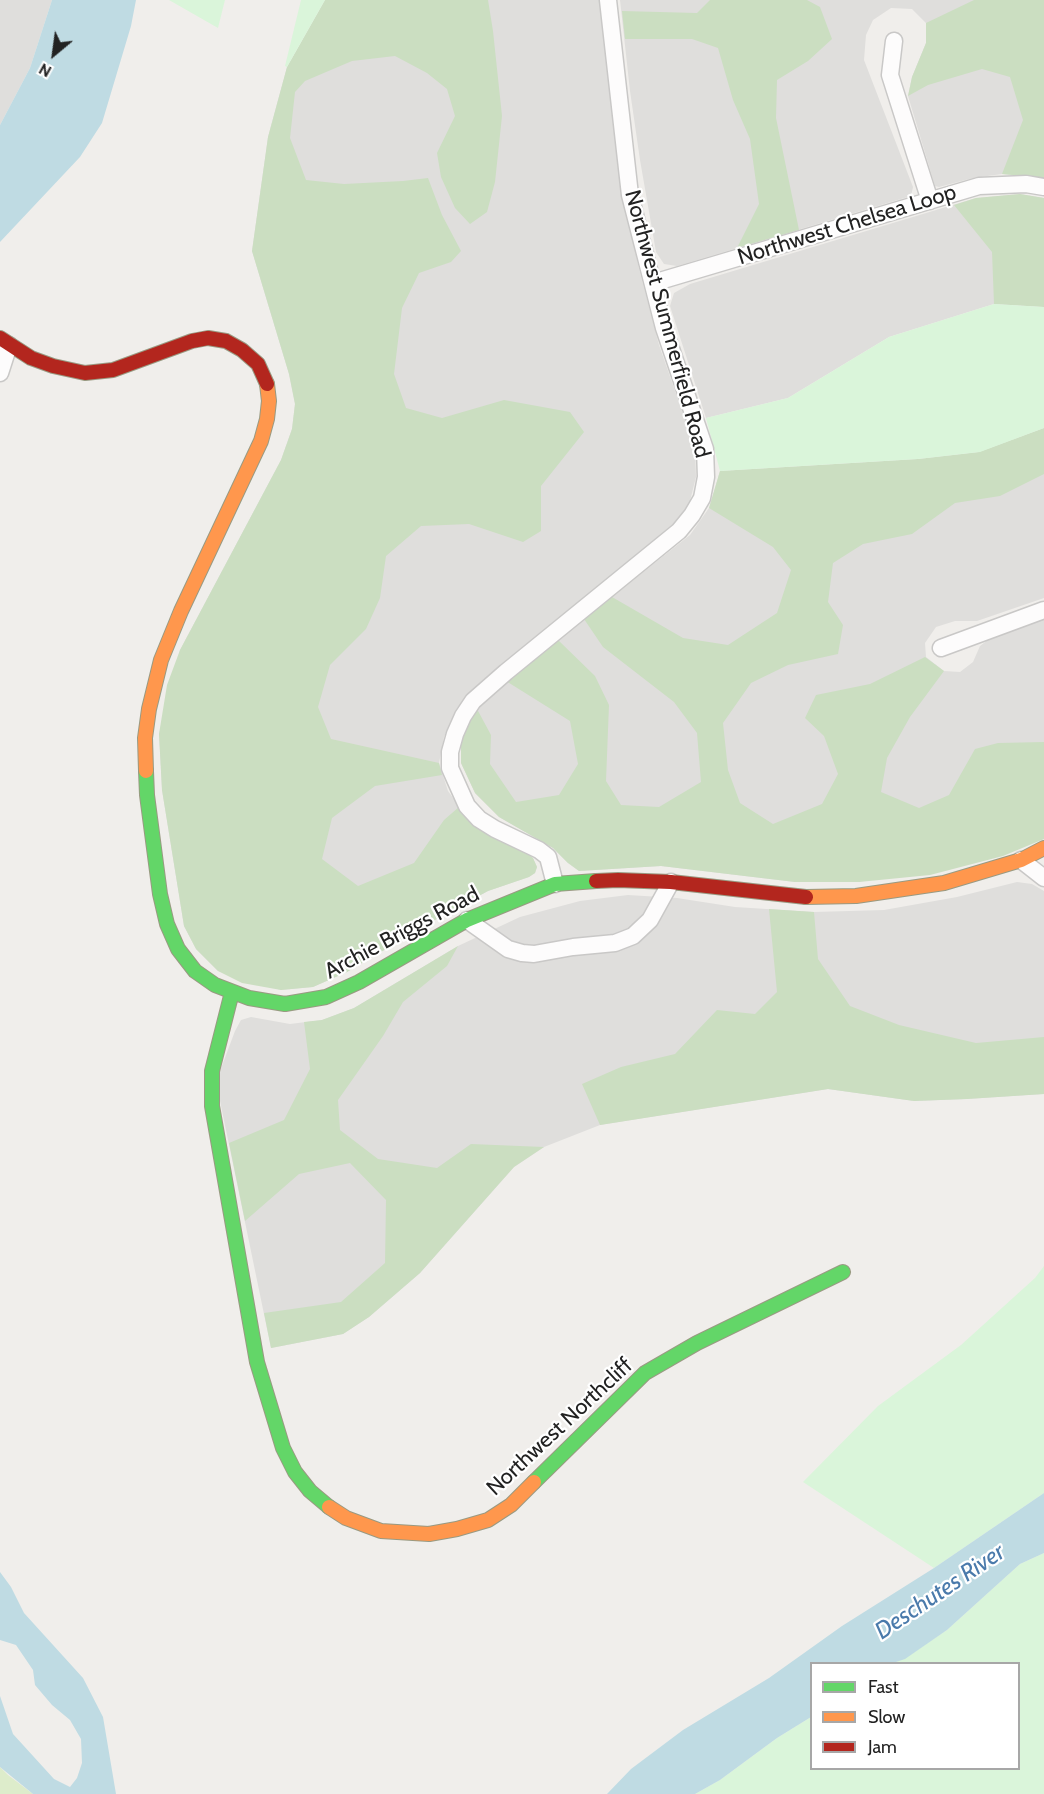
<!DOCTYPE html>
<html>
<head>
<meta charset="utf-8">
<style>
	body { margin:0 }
	#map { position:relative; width:1044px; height:1794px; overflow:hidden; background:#f0eeeb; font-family:Cabin,sans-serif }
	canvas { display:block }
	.legend { position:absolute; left:810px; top:1662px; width:210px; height:108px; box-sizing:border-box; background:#fff; border:2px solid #a7a7a7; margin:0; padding:8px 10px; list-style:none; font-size:18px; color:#222 }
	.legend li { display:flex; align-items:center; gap:12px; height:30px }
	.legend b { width:30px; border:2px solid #a7a7a7 }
	.north { position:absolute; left:24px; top:24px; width:60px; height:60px; -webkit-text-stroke:4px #fff; paint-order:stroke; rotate:209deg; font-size:16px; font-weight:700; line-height:24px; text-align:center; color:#222 }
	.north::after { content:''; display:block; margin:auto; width:21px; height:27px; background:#222; clip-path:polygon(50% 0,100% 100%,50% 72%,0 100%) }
</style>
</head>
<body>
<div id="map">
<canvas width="1044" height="1794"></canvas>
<ul class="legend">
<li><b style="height:8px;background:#63d668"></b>Fast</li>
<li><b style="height:8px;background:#ff974d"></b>Slow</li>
<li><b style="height:8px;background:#b3261e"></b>Jam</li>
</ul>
<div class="north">N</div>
</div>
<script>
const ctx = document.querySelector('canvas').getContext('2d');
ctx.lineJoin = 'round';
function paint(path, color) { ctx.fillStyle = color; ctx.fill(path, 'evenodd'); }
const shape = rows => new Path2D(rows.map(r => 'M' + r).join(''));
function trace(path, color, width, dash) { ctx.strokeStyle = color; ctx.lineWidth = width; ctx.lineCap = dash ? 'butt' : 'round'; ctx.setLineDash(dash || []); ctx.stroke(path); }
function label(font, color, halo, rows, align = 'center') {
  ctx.font = font + ' Cabin,sans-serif'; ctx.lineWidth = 4.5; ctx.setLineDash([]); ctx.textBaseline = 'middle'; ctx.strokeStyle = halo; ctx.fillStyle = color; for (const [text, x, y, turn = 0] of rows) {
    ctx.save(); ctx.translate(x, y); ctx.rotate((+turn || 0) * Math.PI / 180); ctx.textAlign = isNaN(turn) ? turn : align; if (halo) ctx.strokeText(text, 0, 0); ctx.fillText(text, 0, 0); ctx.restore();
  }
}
paint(shape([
	[0,0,52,0,30,68,0,125],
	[325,0,601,0,625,204,639,269,659,345,695,448,696,477,689,505,673,527,482,681,457,708,444,737,439,763,448,791,467,817,488,835,520,848,533,858,537,867,535,873,529,877,488,891,440,917,347,972,313,987,281,990,218,971,196,949,184,926,162,790,159,734,180,650,281,460,292,429,295,404,289,374,252,251,268,137,287,67],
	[620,0,1044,0,1044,178,1002,174,973,178,939,187,935,186,908,96,912,77,926,43,926,23,912,9,891,8,873,20,866,35,864,60,913,187,911,196,677,266,664,264,656,252,640,160,630,91],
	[1020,194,1044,198,1044,307,994,304,889,337,788,398,706,418,670,306,674,293,690,284,976,198],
	[1044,428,1044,598,977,621,955,621,936,627,925,643,926,657,944,671,960,672,973,662,980,646,989,639,1044,619,1044,839,859,882,795,882,661,866,579,871,568,863,553,848,499,817,475,793,461,763,468,719,488,695,690,535,709,508,720,471,918,459,979,452],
	[1017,882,1032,884,1044,891,1044,1094,967,1099,914,1101,828,1089,600,1125,544,1147,514,1167,420,1273,369,1317,343,1334,271,1348,220,1101,220,1071,235,1031,241,1020,251,1017,290,1024,322,1020,354,1008,458,946,520,917,580,901,628,895,677,898,735,907,814,912,884,910,957,897]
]), '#dfdedc');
paint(shape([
	[0,1767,8,1775,33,1794,0,1794]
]), '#ddeccb');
paint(shape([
	[325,0,488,0,493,31,502,116,495,182,487,212,470,224,455,208,441,177,437,153,455,116,447,89,427,73,395,56,352,61,305,81,295,92,290,138,306,180,344,184,403,181,428,178,442,215,461,251,451,262,419,273,402,308,394,374,406,408,442,418,504,400,570,412,584,432,541,486,541,531,523,542,469,524,421,526,386,556,380,598,366,629,330,665,318,707,331,739,439,763,442,775,375,786,332,818,322,859,358,886,414,863,444,820,459,807,467,817,488,835,520,848,533,858,537,867,535,873,529,877,488,891,440,917,347,972,313,987,281,990,242,983,218,971,196,949,184,926,162,790,159,734,167,685,180,650,281,460,292,429,295,404,289,374,252,251,268,137,287,67],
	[710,0,807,0,820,7,832,39,808,61,777,80,776,118,799,230,737,248,759,204,750,139,733,100,718,48,692,39,625,39,622,11,697,13],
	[974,0,1044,0,1044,178,1002,174,1023,120,1010,77,982,69,928,85,908,96,912,77,926,43,926,23],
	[1020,194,1044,198,1044,307,994,304,992,252,954,205,976,198],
	[1044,428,1044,474,1000,496,955,503,912,534,863,544,833,563,828,602,843,625,838,654,788,665,751,683,723,723,728,770,740,803,773,824,822,804,838,774,824,736,805,718,816,695,870,684,925,657,944,671,910,717,887,758,881,792,919,808,949,795,975,749,998,743,1044,742,1044,839,1003,856,930,875,859,882,795,882,661,866,579,871,568,863,553,848,499,817,475,793,461,763,461,742,468,719,477,709,491,735,490,764,516,802,559,795,578,764,570,721,506,681,558,640,595,676,609,705,606,781,621,805,659,807,701,782,697,733,674,702,603,647,584,619,612,597,683,638,728,645,777,613,791,570,773,547,709,508,720,471,918,459,979,452],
	[769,909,814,912,818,959,850,1006,899,1025,976,1043,1044,1037,1044,1094,967,1099,914,1101,828,1089,600,1125,582,1084,621,1067,675,1054,717,1010,755,1014,777,992],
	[458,946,447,966,403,1002,383,1036,338,1100,340,1130,378,1159,437,1168,471,1144,544,1147,514,1167,420,1273,369,1317,343,1334,271,1348,264,1313,341,1302,385,1263,386,1200,350,1163,299,1174,245,1221,229,1143,284,1120,310,1069,304,1022,322,1020,354,1008]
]), '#cbdec1');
paint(shape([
	[169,0,225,0,218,28],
	[301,0,325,0,287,67,285,66],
	[994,304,1044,307,1044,428,980,452,918,459,720,471,706,418,788,398,889,337],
	[1044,1266,1044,1493,934,1568,803,1482,878,1406,961,1345,1035,1278],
	[1044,1553,1044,1794,695,1794,720,1780,777,1738,811,1717,812,1768,1018,1768,1018,1664,893,1663,905,1658,947,1630,1020,1564]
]), '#daf5da');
paint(shape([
	[52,0,136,0,131,26,102,123,80,157,0,242,0,125,30,68],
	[1044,1493,1044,1553,1020,1564,947,1630,905,1659,893,1663,812,1664,811,1717,777,1738,720,1780,695,1794,607,1794,631,1769,683,1730,769,1678,842,1626,934,1568],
	[0,1572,11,1587,24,1613,83,1678,103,1717,116,1794,33,1794,0,1767,0,1696,13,1734,54,1779,70,1787,77,1778,82,1763,81,1739,70,1720,52,1705,35,1685,33,1670,16,1645,0,1640]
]), '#bfdbe3');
const street = shape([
	[894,41,890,75,930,201],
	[653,283,979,186,1026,184,1044,187],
	[0,373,9,345],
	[941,648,1044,610],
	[1021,860,1044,878],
	[555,884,548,857,539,850,495,829,479,819,467,806,450,768,450,752,455,734,463,716,473,701,506,672,679,531,692,515,702,498,706,477,705,449,664,328,630,195,608,0],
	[467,920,508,949,522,953,534,954,573,947,615,943,633,936,650,920,671,882]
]);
const fast = shape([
	[146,771,147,795,160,894,167,924,178,949,195,971,215,985,249,998,285,1004,326,997,359,982,467,920,555,884,596,881],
	[232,992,212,1071,212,1106,257,1362,283,1448,295,1472,310,1491,329,1507],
	[534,1482,645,1373,697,1343,843,1272]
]);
const slow = shape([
	[146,771,145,738,149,709,161,660,181,611,261,441,267,419,269,401,267,384],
	[806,897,856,896,944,883,1021,860,1044,848],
	[329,1507,346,1518,381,1531,429,1534,457,1529,488,1520,511,1505,534,1482]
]);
const jam = shape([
	[0,338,31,358,53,366,85,373,113,370,192,341,208,338,226,341,242,350,258,364,267,384],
	[596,881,618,880,671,882,806,897]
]);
trace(street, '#c9c8c7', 19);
trace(fast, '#999a82', 16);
trace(slow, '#999a82', 16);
trace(jam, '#999a82', 16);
trace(street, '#fdfcfc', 16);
trace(fast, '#63d668', 14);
trace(slow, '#ff974d', 14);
trace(jam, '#b3261e', 14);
label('22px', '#222', '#fff', [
	["Northwest Chelsea Loop",847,225,-17],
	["Northwest Summerfield Road",667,324,75],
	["Archie Briggs Road",402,933,-28],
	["Northwest Northcliff",560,1427,-43]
]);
label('italic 24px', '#4a7aab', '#fff', [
	["Deschutes River",940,1592,-34]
]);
</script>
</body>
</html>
